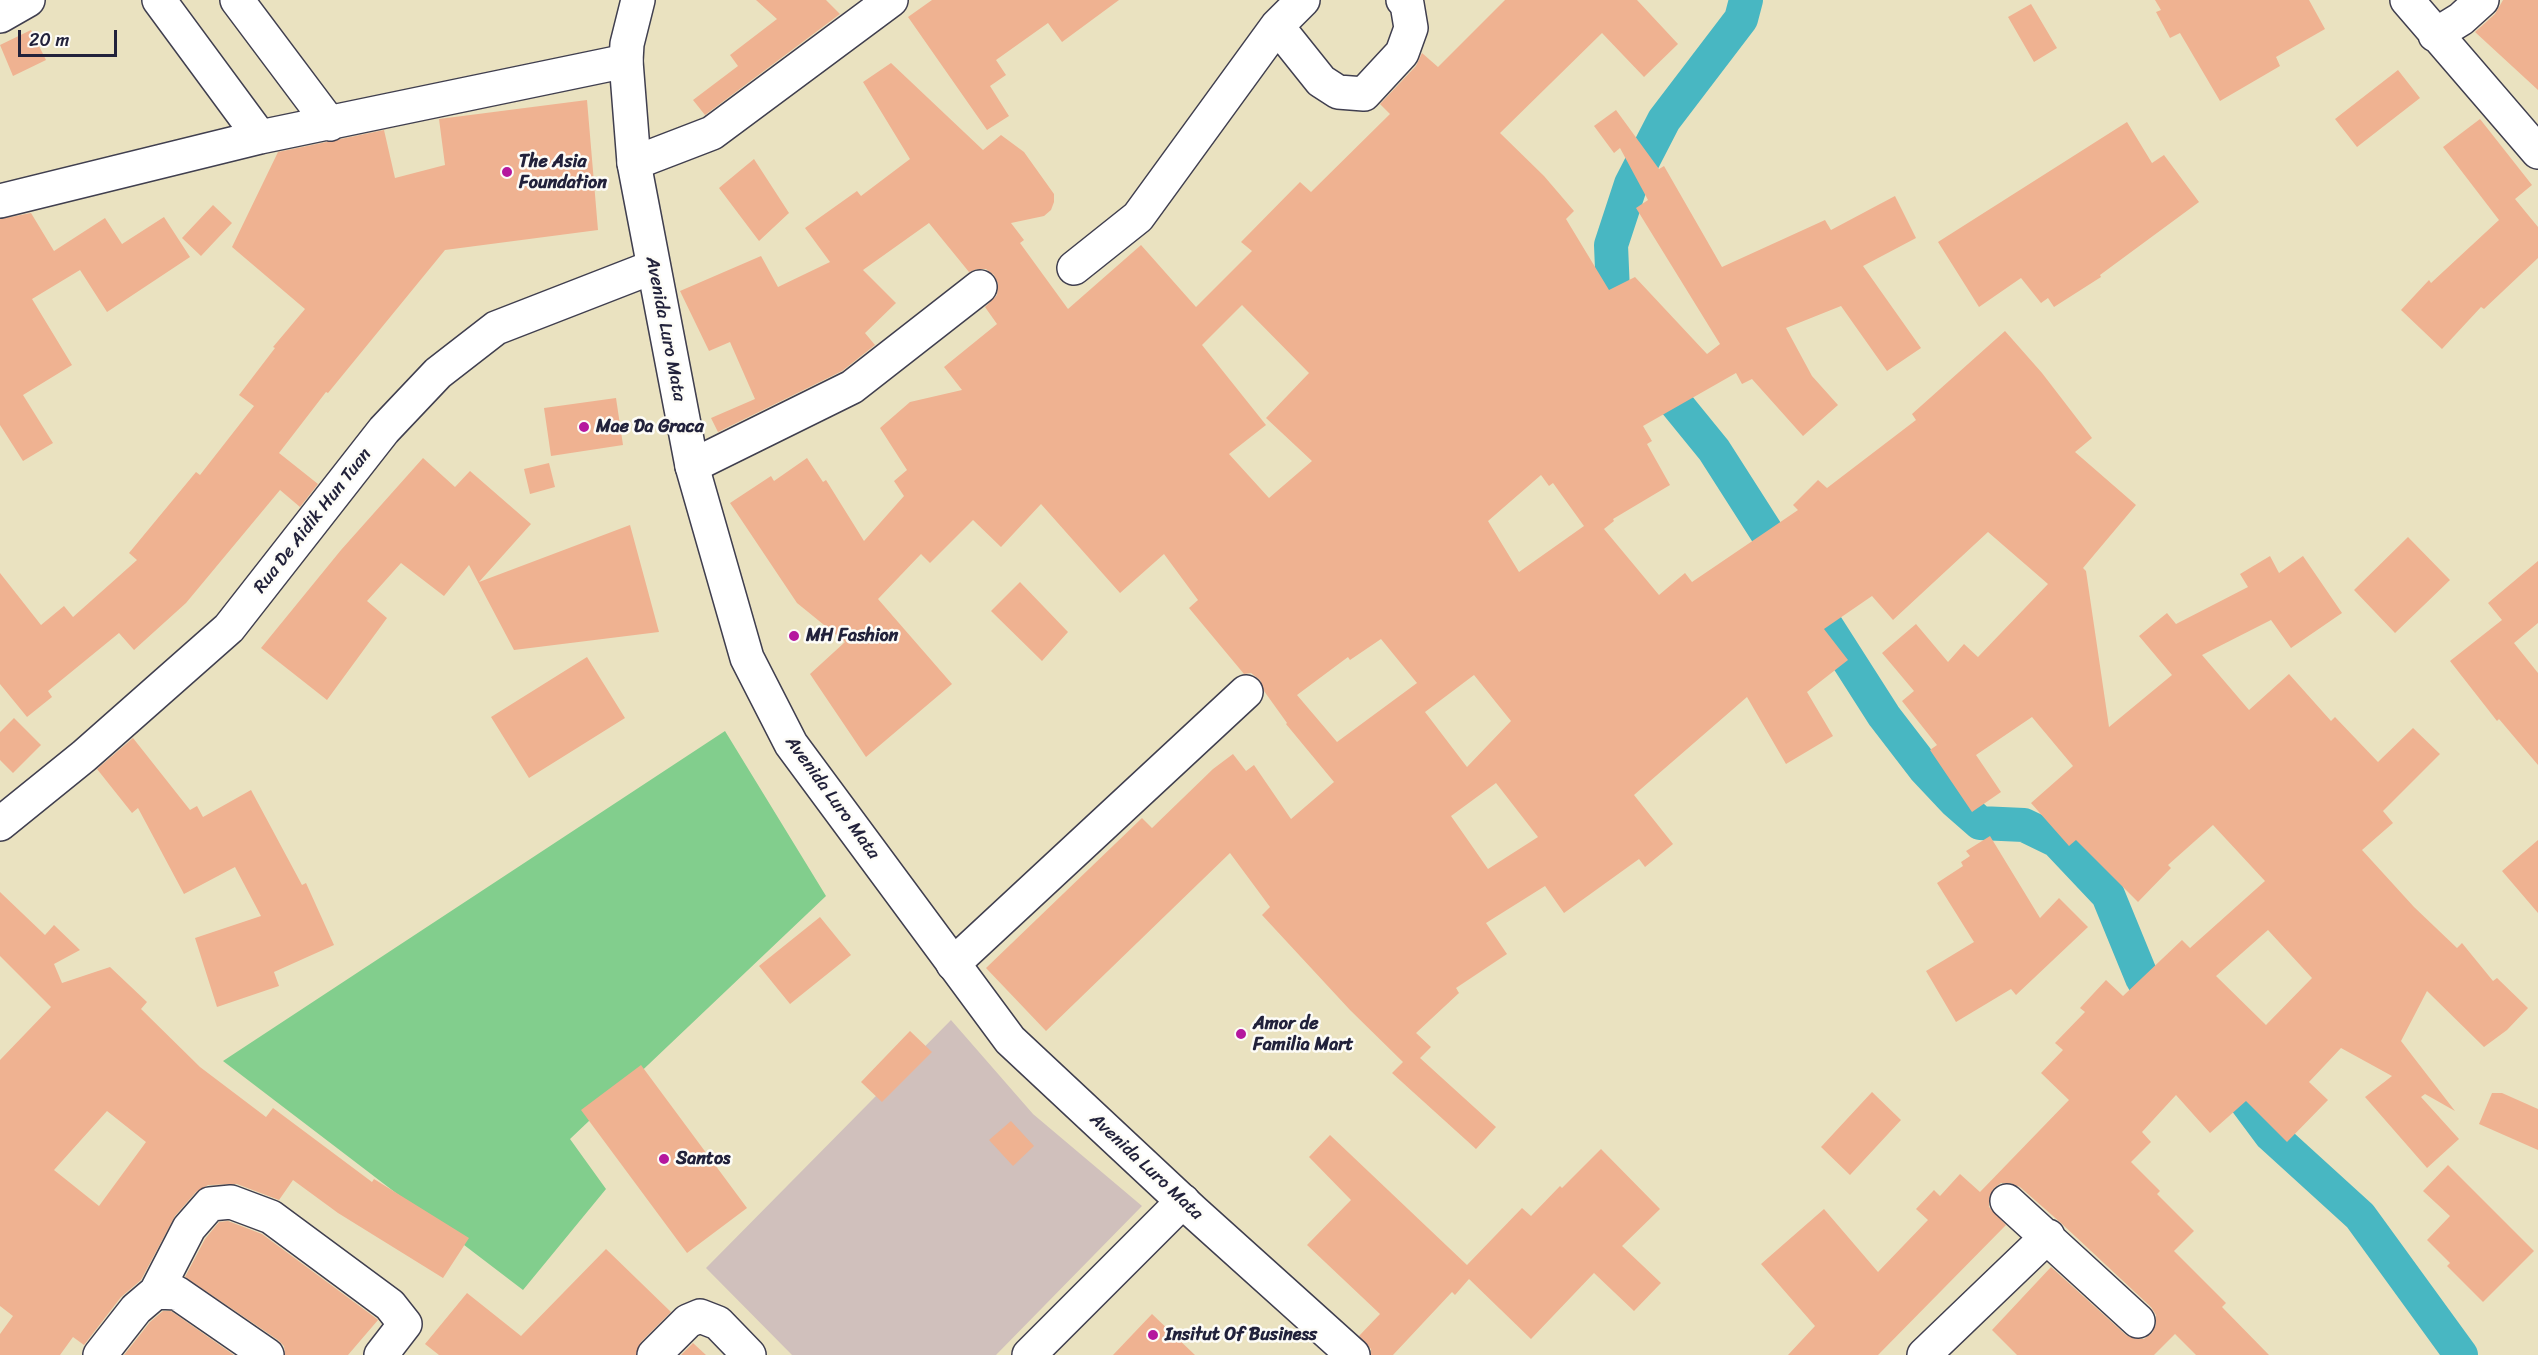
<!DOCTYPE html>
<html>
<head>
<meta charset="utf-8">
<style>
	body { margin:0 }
	#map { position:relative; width:2538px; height:1355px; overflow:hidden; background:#eae2c0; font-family:Sriracha,sans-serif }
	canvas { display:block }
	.scale { position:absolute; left:18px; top:30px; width:99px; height:27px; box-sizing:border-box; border:3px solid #22223b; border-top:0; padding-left:8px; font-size:18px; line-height:21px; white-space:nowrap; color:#22223b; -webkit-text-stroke:4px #fdfcf7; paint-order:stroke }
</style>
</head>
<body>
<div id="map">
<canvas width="2538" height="1355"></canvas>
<div class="scale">20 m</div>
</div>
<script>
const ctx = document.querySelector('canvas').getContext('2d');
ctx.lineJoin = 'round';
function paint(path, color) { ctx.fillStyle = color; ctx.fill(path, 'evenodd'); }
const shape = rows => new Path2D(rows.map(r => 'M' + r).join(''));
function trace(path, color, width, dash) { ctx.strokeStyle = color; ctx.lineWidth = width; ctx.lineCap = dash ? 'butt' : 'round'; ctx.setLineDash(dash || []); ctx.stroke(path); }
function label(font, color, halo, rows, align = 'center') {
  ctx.font = font + ' Sriracha,sans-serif'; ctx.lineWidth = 5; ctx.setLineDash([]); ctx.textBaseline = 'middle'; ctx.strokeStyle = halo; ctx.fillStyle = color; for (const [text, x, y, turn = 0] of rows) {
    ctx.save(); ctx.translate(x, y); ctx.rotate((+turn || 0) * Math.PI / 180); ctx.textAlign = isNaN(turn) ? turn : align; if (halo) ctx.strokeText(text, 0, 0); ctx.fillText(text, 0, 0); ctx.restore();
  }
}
paint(shape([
	[951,1020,1033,1114,1142,1206,996,1355,792,1355,706,1268]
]), '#d0c0bc');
paint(shape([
	[725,731,826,896,570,1139,606,1189,523,1290,223,1061]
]), '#82ce8d');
trace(shape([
	[1746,0,1741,19,1664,120,1631,184,1611,245,1614,316,1635,360,1670,396,1714,450,1884,716,1924,768,1956,802,1980,823,2024,825,2057,841,2108,895,2142,978,2155,1001,2168,1017],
	[2214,1067,2236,1088,2271,1135,2360,1216,2461,1355]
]), '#48b7c2', 34);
paint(shape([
	[756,0,826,0,840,14,705,115,693,100,738,66,730,55,777,19],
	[932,0,1119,0,1062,42,1048,23,996,60,1006,75,990,86,1009,116,987,130,908,17],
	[1505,0,1637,0,1678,44,1644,77,1602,33,1500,133,1544,176,1574,211,1566,219,1609,290,1635,277,1707,354,1720,344,1636,208,1648,200,1620,148,1614,153,1594,126,1616,110,1659,169,1664,166,1722,267,1825,220,1831,230,1895,196,1916,238,1863,266,1921,348,1887,371,1841,306,1786,328,1812,376,1838,405,1803,436,1752,379,1742,384,1736,373,1643,426,1652,441,1647,444,1670,485,1613,519,1614,521,1604,529,1659,595,1685,573,1692,582,1798,510,1793,505,1818,480,1827,488,1916,420,1912,414,2005,331,2042,373,2092,438,2075,452,2136,505,2083,568,2086,571,2109,727,2172,675,2139,636,2167,613,2176,624,2248,587,2240,574,2270,556,2279,573,2303,556,2342,613,2291,648,2271,620,2202,655,2249,710,2289,674,2331,721,2335,717,2378,762,2413,728,2440,754,2383,811,2393,823,2362,850,2414,907,2457,948,2462,943,2493,981,2497,978,2528,1008,2507,1030,2484,1047,2427,991,2401,1041,2455,1111,2425,1094,2421,1097,2459,1139,2427,1168,2365,1097,2392,1076,2341,1048,2309,1082,2328,1100,2287,1142,2246,1101,2210,1133,2176,1095,2142,1132,2151,1142,2131,1162,2160,1191,2157,1194,2194,1231,2174,1251,2226,1303,2222,1307,2269,1355,2196,1355,2175,1334,2154,1355,2017,1355,1992,1330,2051,1267,2126,1335,2135,1339,2144,1339,2152,1333,2156,1324,2156,1315,2151,1307,2061,1223,2020,1187,2010,1183,2001,1183,1994,1188,1989,1198,1989,1207,2006,1225,1878,1355,1788,1355,1815,1326,1761,1264,1824,1209,1878,1272,1928,1220,1916,1209,1934,1190,1940,1196,1960,1174,1980,1192,2069,1100,2041,1073,2063,1050,2055,1043,2085,1012,2080,1008,2106,980,2123,996,2182,940,2190,948,2265,881,2213,825,2168,865,2171,868,2138,902,2076,840,2069,846,2031,803,2073,766,2032,717,1976,755,2001,792,1972,812,1930,750,1937,745,1902,701,1914,691,1882,653,1916,624,1948,662,1964,644,1978,657,2048,584,1988,532,1893,620,1872,596,1824,629,1848,660,1807,692,1833,736,1786,764,1747,697,1634,795,1673,844,1645,867,1639,859,1564,913,1545,886,1486,923,1507,954,1456,988,1459,993,1416,1033,1431,1047,1420,1058,1496,1127,1476,1149,1392,1073,1403,1062,1350,1010,1262,915,1270,907,1230,853,1046,1031,986,968,1142,818,1152,828,1213,769,1233,754,1246,771,1254,765,1291,819,1334,782,1286,724,1287,723,1264,691,1260,680,1251,673,1244,674,1189,608,1198,600,1164,554,1120,593,1041,504,1001,547,973,520,930,563,921,554,878,599,952,684,866,757,810,674,845,642,797,603,730,503,771,476,774,481,807,458,823,482,826,480,864,541,904,496,894,481,907,470,880,428,910,402,962,390,944,367,997,324,985,307,997,295,998,284,994,275,986,269,977,269,969,272,929,223,863,270,896,303,865,333,875,345,842,371,718,432,711,418,755,399,730,342,709,351,680,291,761,256,778,287,830,262,805,228,857,191,861,196,910,159,863,82,891,63,983,150,1001,135,1024,152,1054,194,1054,202,1051,210,1044,216,1011,223,1024,240,1020,243,1068,309,1141,245,1196,307,1252,251,1241,242,1300,182,1311,192,1390,114,1380,104,1416,66,1422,53,1438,67],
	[1242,305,1309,373,1266,418,1312,461,1269,498,1229,454,1266,425,1202,345],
	[1541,475,1549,486,1553,483,1584,526,1519,572,1488,521],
	[1381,639,1417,683,1337,742,1297,695,1348,657,1350,660],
	[1474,675,1511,721,1467,767,1425,712],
	[1496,783,1538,837,1488,869,1451,816],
	[2268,930,2312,978,2266,1025,2216,976],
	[2155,0,2309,0,2325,29,2276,57,2280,66,2220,101,2180,33,2170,38,2156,12,2161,10],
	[2503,0,2538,0,2538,90,2475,32,2495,14],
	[2031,4,2057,48,2034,62,2008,17],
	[31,30,46,60,13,76,0,45],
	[2398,70,2420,98,2357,147,2335,119],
	[587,100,598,230,445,250,328,393,326,392,279,453,318,484,300,507,280,490,186,603,134,650,119,633,48,691,52,697,27,717,0,684,0,573,41,625,64,606,73,617,137,560,129,553,196,472,200,475,254,406,239,395,275,348,273,347,305,309,232,247,278,152,384,130,395,178,445,165,439,119],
	[2480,119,2532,185,2515,199,2538,227,2538,258,2484,309,2481,307,2442,349,2401,310,2429,280,2431,283,2499,220,2443,147],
	[2127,122,2152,163,2164,155,2199,202,2100,275,2101,277,2054,307,2048,298,2041,303,2021,278,1979,307,1938,242],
	[754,159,789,213,759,241,719,188],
	[213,205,232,223,201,256,182,238],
	[31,213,54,251,105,218,122,244,164,217,190,257,107,312,80,270,32,299,72,365,23,395,53,443,23,461,0,425,0,219],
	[616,398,623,445,551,456,544,408],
	[423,458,455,487,470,471,531,524,479,582,630,525,659,632,514,650,469,565,444,596,401,563,367,601,387,618,327,700,261,648,341,550],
	[549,463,555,487,530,494,524,469],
	[2408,537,2450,580,2395,633,2354,590],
	[2538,561,2538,623,2514,643,2538,673,2538,765,2499,719,2497,721,2450,661,2502,620,2488,603],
	[1020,582,1068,632,1042,661,991,611],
	[587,657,625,718,529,778,491,717],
	[14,718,41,745,13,773,0,760,0,732],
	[133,738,190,810,197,806,203,817,251,790,302,885,306,883,334,945,274,972,279,986,217,1007,195,938,261,916,235,867,184,894,138,808,132,813,97,769],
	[1990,836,2040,918,2059,898,2088,927,2016,995,2011,989,1956,1022,1926,971,1974,942,1937,883,1963,866,1961,862,1970,856,1966,851],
	[2538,840,2538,913,2502,871],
	[0,892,45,935,54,925,80,950,54,964,62,983,110,967,147,1002,141,1009,200,1067,266,1117,273,1108,372,1182,374,1179,469,1238,443,1278,338,1213,293,1180,279,1200,237,1184,208,1185,196,1192,175,1216,141,1280,121,1297,84,1345,73,1337,60,1355,0,1355,0,1334,13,1316,0,1306,0,1060,51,1007,0,956],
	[107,1111,146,1142,99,1206,54,1170],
	[820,917,851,955,790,1004,759,966],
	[910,1031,932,1052,882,1102,861,1082],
	[641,1065,747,1208,687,1253,581,1110],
	[1872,1092,1901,1120,1850,1175,1821,1147],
	[2492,1093,2502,1093,2538,1109,2538,1150,2479,1124],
	[1011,1121,1034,1146,1013,1166,989,1140],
	[1330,1135,1467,1265,1522,1208,1531,1216,1560,1186,1562,1188,1601,1149,1660,1209,1622,1246,1661,1283,1634,1311,1594,1273,1531,1339,1469,1279,1455,1295,1452,1292,1393,1355,1371,1355,1371,1349,1359,1336,1380,1314,1307,1245,1351,1200,1309,1157],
	[2448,1165,2534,1251,2483,1302,2447,1266,2450,1263,2427,1240,2450,1216,2423,1191],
	[228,1221,262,1234,377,1319,378,1320,348,1355,285,1355,284,1346,278,1340,185,1277,205,1239,219,1222],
	[606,1249,671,1312,641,1342,636,1355,439,1355,425,1344,467,1293,521,1336],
	[163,1311,171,1311,234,1355,124,1355,150,1322],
	[1152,1314,1195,1355,1113,1355],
	[693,1343,706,1355,681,1355]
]), '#efb291');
const minor = shape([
	[159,0,260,137],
	[237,0,330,124],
	[2407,0,2538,152],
	[0,16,28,0],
	[1277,26,1321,81,1338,92,1364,94,1402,53,1411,28,1407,4,1403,0],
	[2435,35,2461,19,2482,0],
	[634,163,712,133,891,0],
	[0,201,260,137,626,61],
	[1074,268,1138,217,1277,26,1303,0],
	[692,466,852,387,980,287],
	[0,824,84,756,229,628,384,430,438,373,496,328,653,267],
	[953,964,1246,692],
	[2007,1201,2138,1321],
	[156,1292,189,1228,210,1204,231,1202,271,1217,390,1305,405,1324,381,1355],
	[100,1355,136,1309,156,1292,177,1293,267,1355],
	[654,1355,688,1321,700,1316,718,1323,749,1355],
	[1029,1355,1183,1201],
	[1924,1355,2048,1236]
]);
const major = shape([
	[638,0,627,44,626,61,634,163,692,466,747,658,791,744,1010,1040,1193,1211,1353,1355]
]);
trace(minor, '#403f4f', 36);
trace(major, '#403f4f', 36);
trace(minor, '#fff', 33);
trace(major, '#fff', 33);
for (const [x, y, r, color] of [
	[507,172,6,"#b5179e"],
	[584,427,6,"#b5179e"],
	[794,636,6,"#b5179e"],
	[1241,1034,6,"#b5179e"],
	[664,1159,6,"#b5179e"],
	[1153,1335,6,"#b5179e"]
]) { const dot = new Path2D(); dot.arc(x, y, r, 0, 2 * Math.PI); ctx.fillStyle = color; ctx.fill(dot); trace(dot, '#fdfcf7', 2); }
label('bold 18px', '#22223b', '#fdfcf7', [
	["The Asia",519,162],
	["Foundation",519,183],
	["Mae Da Graca",596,427],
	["MH Fashion",806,636],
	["Amor de",1253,1024],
	["Familia Mart",1253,1045],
	["Santos",676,1159],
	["Insitut Of Business",1165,1335]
], 'left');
label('18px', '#22223b', '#fdfcf7', [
	["Avenida Luro Mata",665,329,79],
	["Rua De Aidik Hun Tuan",313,521,-52],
	["Avenida Luro Mata",832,798,54],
	["Avenida Luro Mata",1146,1167,43]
]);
</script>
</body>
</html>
